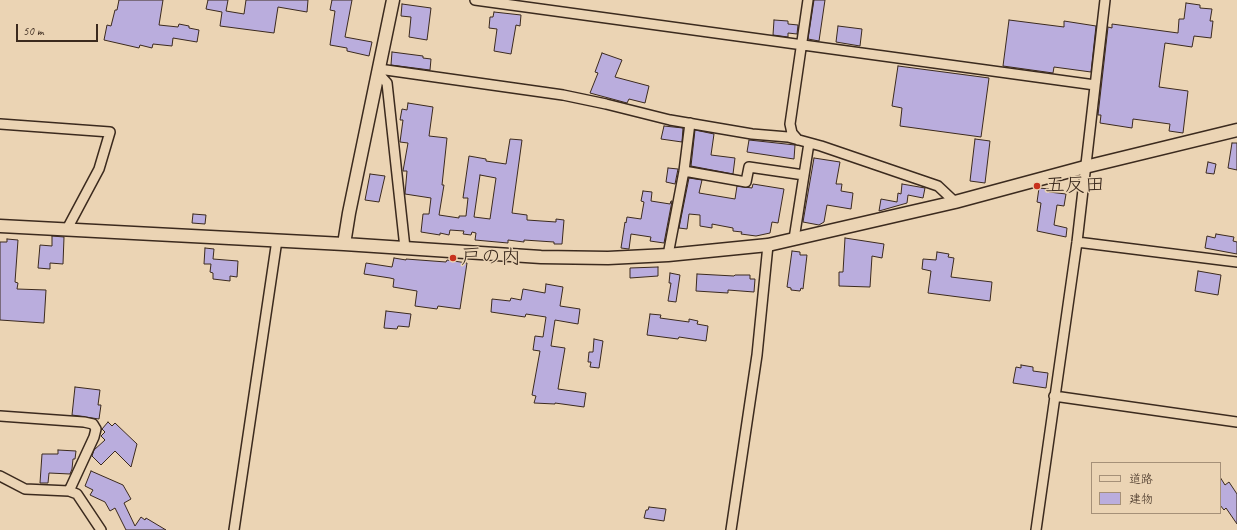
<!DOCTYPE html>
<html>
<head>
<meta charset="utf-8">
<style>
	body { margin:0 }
	#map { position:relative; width:1237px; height:530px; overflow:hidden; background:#ebd4b4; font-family:Caveat,"Klee One",sans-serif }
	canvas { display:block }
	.legend { position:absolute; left:1091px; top:462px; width:130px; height:52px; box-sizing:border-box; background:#ebd4b4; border:1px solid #a59078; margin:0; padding:5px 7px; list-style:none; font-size:12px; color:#3b2a1e }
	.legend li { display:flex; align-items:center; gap:8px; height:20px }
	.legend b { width:20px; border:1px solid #a59078 }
	.scale { position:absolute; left:16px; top:24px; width:82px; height:18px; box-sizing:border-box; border:2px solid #3b2a1e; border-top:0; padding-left:5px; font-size:12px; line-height:14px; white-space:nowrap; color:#3b2a1e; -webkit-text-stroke:3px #ebd4b4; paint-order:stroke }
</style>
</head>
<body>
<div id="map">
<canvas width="1237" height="530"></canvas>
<ul class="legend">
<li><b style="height:5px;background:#ebd4b4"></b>道路</li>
<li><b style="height:11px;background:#baaddd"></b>建物</li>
</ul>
<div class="scale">50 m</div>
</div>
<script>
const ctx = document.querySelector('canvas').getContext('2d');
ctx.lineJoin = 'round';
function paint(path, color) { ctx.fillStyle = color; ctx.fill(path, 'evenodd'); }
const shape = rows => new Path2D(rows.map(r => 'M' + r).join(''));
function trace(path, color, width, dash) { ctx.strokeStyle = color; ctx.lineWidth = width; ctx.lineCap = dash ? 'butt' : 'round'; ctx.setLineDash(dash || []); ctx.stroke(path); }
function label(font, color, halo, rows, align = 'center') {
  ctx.font = font + ' Caveat,"Klee One",sans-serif'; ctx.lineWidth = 3; ctx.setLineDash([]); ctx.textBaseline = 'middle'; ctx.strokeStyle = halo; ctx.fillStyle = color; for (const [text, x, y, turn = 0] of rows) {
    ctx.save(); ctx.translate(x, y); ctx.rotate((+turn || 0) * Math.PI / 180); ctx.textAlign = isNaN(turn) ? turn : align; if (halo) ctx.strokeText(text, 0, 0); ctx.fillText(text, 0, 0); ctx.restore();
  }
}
const building = shape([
	[119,0,163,0,159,25,178,27,179,24,189,26,189,28,199,30,197,42,173,38,172,46,153,44,152,48,140,45,139,48,104,40,107,25,111,26,115,10,117,10,119,0],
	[208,0,228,0,226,11,244,14,246,0,308,0,307,12,278,7,274,33,220,26,222,12,206,9,208,0],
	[332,0,352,0,345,37,372,42,369,56,347,51,347,48,330,45,335,11,330,10,332,0],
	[814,0,825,0,819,41,808,39,814,0],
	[1186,3,1200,5,1200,8,1212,9,1210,21,1213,21,1211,38,1194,36,1192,47,1165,43,1159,87,1188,91,1183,133,1169,131,1170,124,1133,119,1132,128,1100,123,1101,115,1098,115,1108,27,1112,28,1112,24,1178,33,1179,19,1184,19,1186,3],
	[402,4,431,8,427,40,409,37,411,17,401,16,402,4],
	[494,12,521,15,520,26,516,25,511,54,494,51,497,29,489,28,490,17,493,17,494,12],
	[774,20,788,21,788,24,798,25,797,34,788,33,788,37,773,35,774,20],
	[1009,20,1064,27,1064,21,1096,26,1091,72,1054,67,1053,73,1003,66,1009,20],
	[838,26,862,29,860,46,836,42,838,26],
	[392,52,423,56,423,58,431,59,430,70,391,65,392,52],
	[602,53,622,60,615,77,649,86,645,103,629,99,627,103,590,93,598,73,595,72,602,53],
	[898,66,989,78,981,137,900,126,902,108,892,106,898,66],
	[408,103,433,107,429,136,447,138,442,185,444,185,439,215,459,218,459,216,466,216,468,198,463,198,469,156,486,159,486,161,506,164,510,139,522,140,512,213,527,215,527,220,556,222,556,219,564,220,562,244,554,244,554,242,524,240,524,242,508,240,508,243,475,240,476,233,472,232,471,235,463,234,464,231,450,230,449,235,440,233,440,235,421,232,423,214,429,214,431,198,405,194,407,171,403,171,408,143,400,142,403,120,400,120,402,109,407,110,408,103],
	[480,175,496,178,490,219,474,217,480,175],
	[664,126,683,128,682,142,661,139,664,126],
	[695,130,714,134,711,155,735,158,733,174,691,166,695,130],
	[975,139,990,141,985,183,970,181,975,139],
	[749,140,795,145,794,159,747,152,749,140],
	[1232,143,1237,143,1237,170,1228,168,1232,143],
	[814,158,840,162,836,184,842,184,841,191,853,193,851,209,827,205,824,222,819,225,803,222,814,158],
	[1208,162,1216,164,1214,174,1206,173,1208,162],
	[668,168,678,169,675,184,666,182,668,168],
	[370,174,385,176,379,202,365,200,370,174],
	[689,178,702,180,699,193,735,199,737,186,752,188,753,184,784,189,778,223,772,222,770,233,756,236,741,234,742,232,733,231,733,228,712,224,712,228,700,226,700,215,689,214,687,229,679,228,689,178],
	[902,184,925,188,923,198,908,195,907,203,879,211,881,199,897,202,898,193,901,194,902,184],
	[1039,188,1049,189,1049,192,1066,194,1064,206,1057,205,1054,225,1067,228,1066,237,1037,231,1041,203,1037,202,1039,188],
	[643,191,652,192,651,201,670,204,671,201,672,201,664,243,650,241,651,237,631,234,629,249,621,248,625,222,626,223,627,217,641,219,644,202,641,201,643,191],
	[193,214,206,215,205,224,192,223,193,214],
	[1216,234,1234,237,1233,241,1237,242,1237,254,1205,248,1207,236,1215,238,1216,234],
	[52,236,64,237,63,264,50,263,50,269,38,268,40,245,52,246,52,236],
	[845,238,884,244,882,258,872,256,870,287,839,286,839,272,843,272,845,238],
	[7,239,18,240,15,282,18,283,17,289,46,290,44,323,0,320,0,242,7,242,7,239],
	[205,248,214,249,213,259,238,261,237,277,230,276,230,281,213,279,213,273,210,272,211,264,204,264,205,248],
	[792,251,800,252,800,255,807,255,803,289,801,288,800,291,791,290,791,288,787,287,792,251],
	[937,252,949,254,948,257,954,258,951,277,992,282,990,301,928,293,931,271,922,269,923,259,936,260,937,252],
	[394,258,406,260,406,259,446,262,447,260,467,263,460,309,438,306,437,309,415,306,417,291,393,287,394,279,390,278,364,274,366,263,392,267,394,258],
	[658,267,658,276,630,278,630,268,658,267],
	[1198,271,1221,275,1218,295,1195,291,1198,271],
	[670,273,680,275,676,302,668,301,671,283,669,283,670,273],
	[697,274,734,276,735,275,750,275,750,279,755,279,754,292,728,290,728,293,696,291,697,274],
	[546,284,563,287,560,306,580,309,578,324,555,320,551,346,565,348,558,389,586,393,584,407,555,403,555,404,534,403,536,396,532,395,540,351,533,350,535,336,543,337,546,317,526,314,525,317,491,312,492,299,510,301,511,298,521,300,523,289,545,293,546,284],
	[386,311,411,314,409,327,398,326,397,329,384,328,386,311],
	[650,314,661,315,660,318,689,322,689,319,698,321,697,324,708,326,706,341,679,337,678,339,647,335,650,314],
	[594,339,603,341,599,368,590,367,591,362,588,362,589,352,593,352,594,339],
	[1021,365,1033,367,1033,371,1048,373,1046,388,1013,383,1016,367,1021,368,1021,365],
	[75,387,100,390,98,405,101,405,99,419,72,415,75,387],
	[108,422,112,426,115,423,137,444,131,467,115,451,101,465,92,456,94,450,105,440,101,436,105,432,102,429,108,422],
	[58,450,76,451,75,459,73,459,72,469,70,474,49,473,48,483,40,483,42,454,58,454,58,450],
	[91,471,123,485,131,499,124,503,135,526,141,517,145,520,146,518,166,530,126,530,115,508,110,511,105,502,90,495,93,490,85,486,91,471],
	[1220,477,1225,485,1229,482,1237,494,1237,524,1226,508,1224,510,1220,505,1220,477],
	[649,507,666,509,664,521,644,518,646,510,648,510,649,507]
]);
paint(building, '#baaddd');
trace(building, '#3b2a1e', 1);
const street = shape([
	[475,0,1095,85],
	[379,69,563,95,606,104,670,120,752,134,788,137,821,146,938,186,955,202],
	[378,73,387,83,405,248],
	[0,124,110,132,99,169,67,229],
	[798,140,792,133,790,124,808,0],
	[684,171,746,182,749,167,804,175],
	[794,239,809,143],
	[1077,242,1237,262],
	[668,255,684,171,690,123],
	[1054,396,1237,422],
	[0,416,84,422,93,424,96,429,94,437,69,491],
	[0,476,25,489,69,491,77,494,101,530],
	[234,530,277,240],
	[731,530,757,355,768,245],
	[1036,530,1077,242,1105,0]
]);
const secondary = shape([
	[0,226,344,244,541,257,608,258,668,255,768,245,955,202,1085,167,1237,130],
	[344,244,349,213,393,0]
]);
trace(street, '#3b2a1e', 12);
trace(secondary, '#3b2a1e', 15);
trace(street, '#ebd4b4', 9);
trace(secondary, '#ebd4b4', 12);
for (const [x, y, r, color] of [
	[1037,186,4,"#c8321e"],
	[453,258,4,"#c8321e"]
]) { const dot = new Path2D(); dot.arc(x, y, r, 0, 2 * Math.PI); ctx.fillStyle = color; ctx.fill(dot); trace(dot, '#ebd4b4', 1.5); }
label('20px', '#3b2a1e', '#ebd4b4', [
	["五反田",1045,186],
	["戸の内",461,258]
], 'left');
</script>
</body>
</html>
